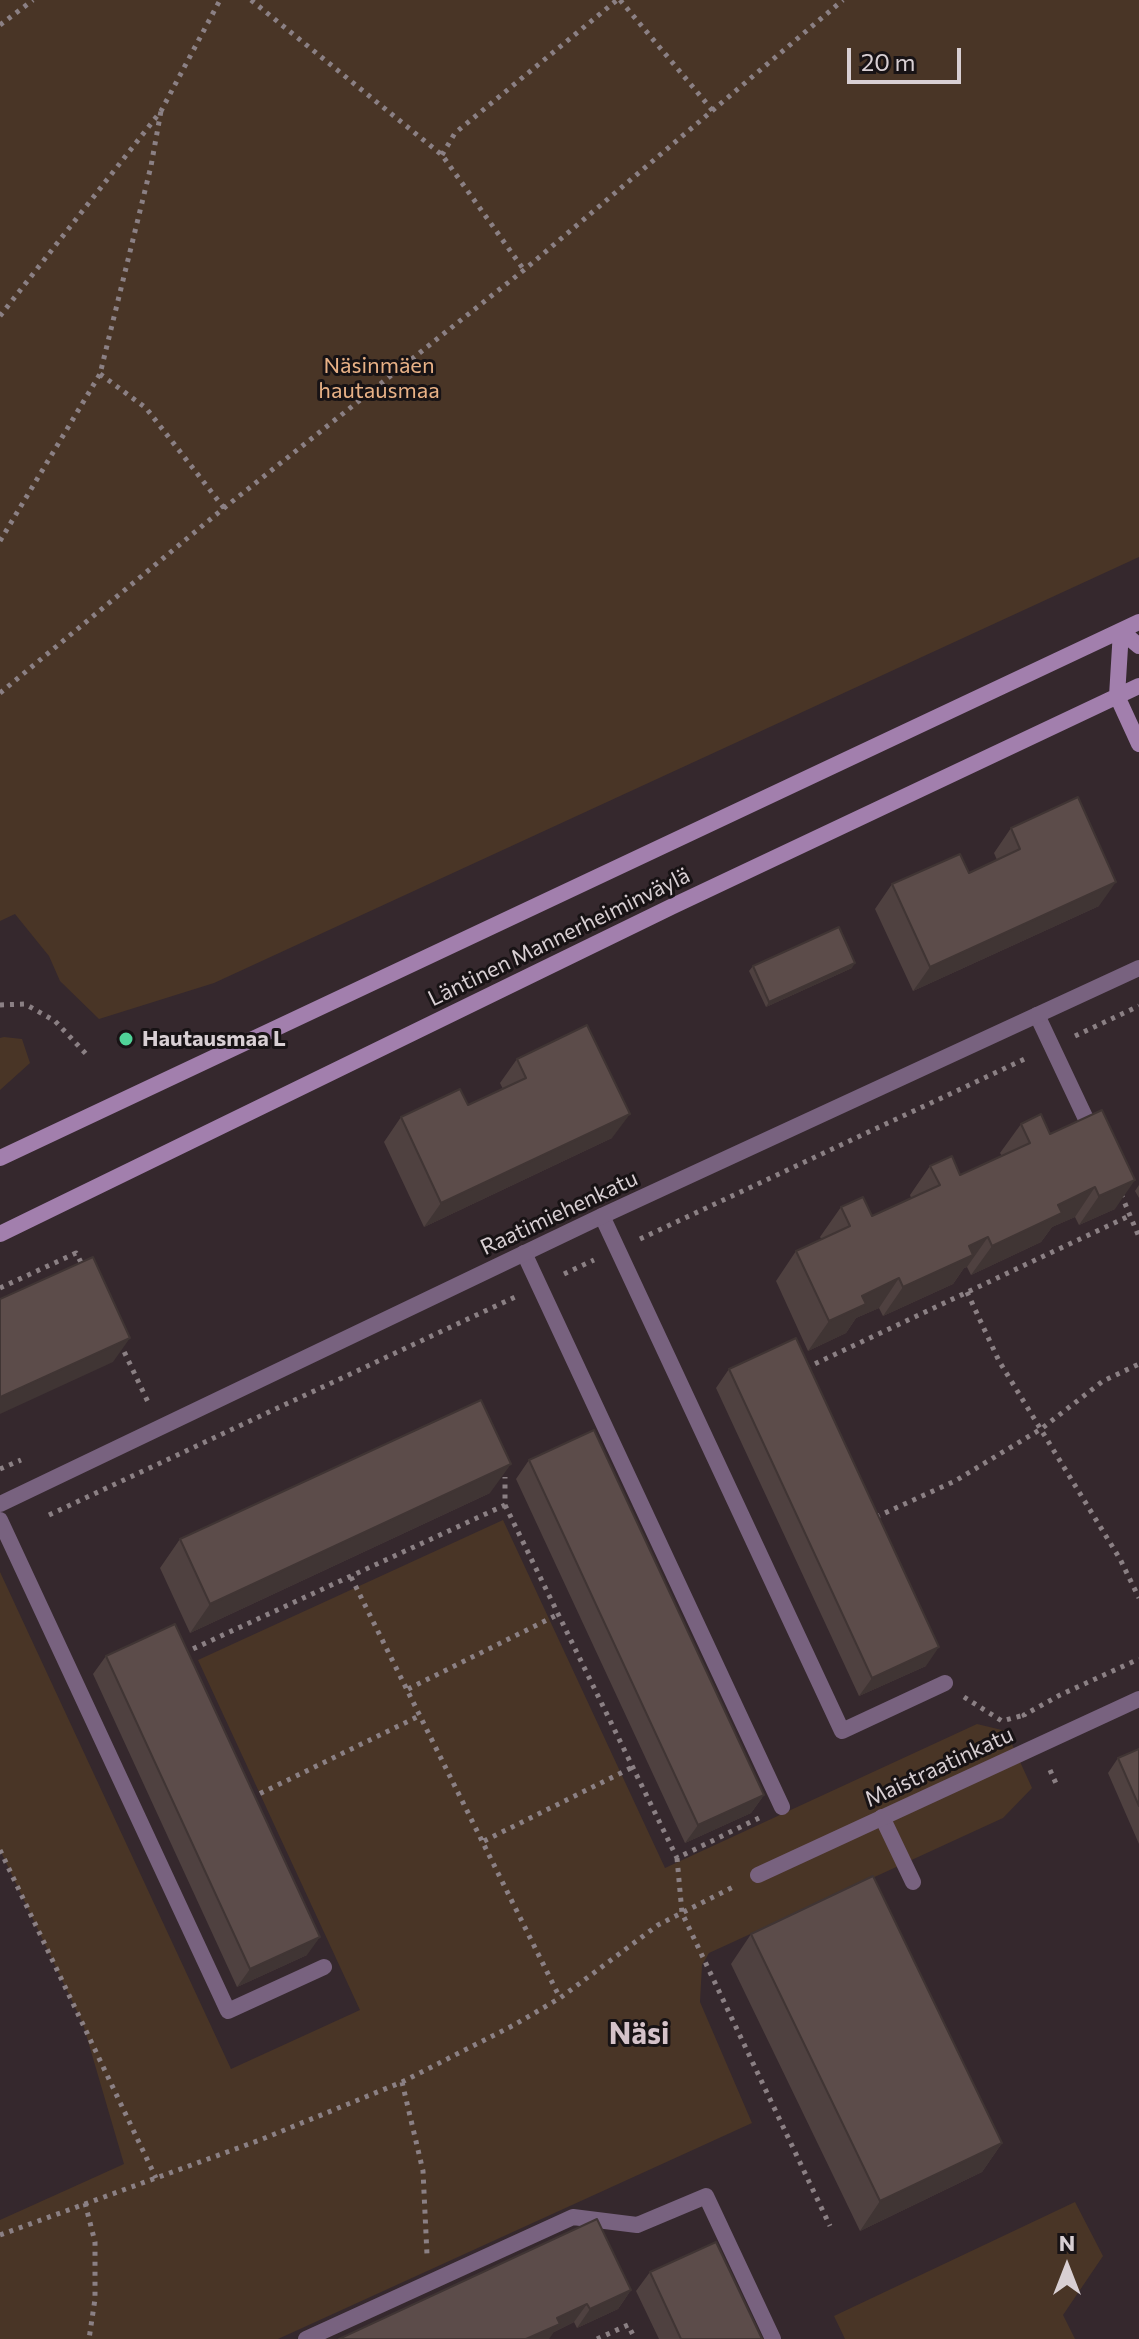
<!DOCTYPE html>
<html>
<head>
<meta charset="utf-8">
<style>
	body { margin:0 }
	#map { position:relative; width:1139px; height:2339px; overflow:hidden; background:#35282d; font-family:Commissioner,sans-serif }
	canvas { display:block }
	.north { position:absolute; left:1027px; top:2227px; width:80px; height:80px; -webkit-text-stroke:6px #181315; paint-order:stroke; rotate:0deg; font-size:22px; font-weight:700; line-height:32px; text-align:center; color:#d8cfd3 }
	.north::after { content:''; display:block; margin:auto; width:28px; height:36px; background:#d8cfd3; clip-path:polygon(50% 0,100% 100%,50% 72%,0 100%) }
	.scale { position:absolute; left:847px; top:48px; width:114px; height:36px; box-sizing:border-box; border:4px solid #d8cfd3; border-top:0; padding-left:10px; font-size:24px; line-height:28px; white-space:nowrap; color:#d8cfd3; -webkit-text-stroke:6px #181315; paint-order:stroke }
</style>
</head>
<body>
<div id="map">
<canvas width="1139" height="2339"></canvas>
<div class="north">N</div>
<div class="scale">20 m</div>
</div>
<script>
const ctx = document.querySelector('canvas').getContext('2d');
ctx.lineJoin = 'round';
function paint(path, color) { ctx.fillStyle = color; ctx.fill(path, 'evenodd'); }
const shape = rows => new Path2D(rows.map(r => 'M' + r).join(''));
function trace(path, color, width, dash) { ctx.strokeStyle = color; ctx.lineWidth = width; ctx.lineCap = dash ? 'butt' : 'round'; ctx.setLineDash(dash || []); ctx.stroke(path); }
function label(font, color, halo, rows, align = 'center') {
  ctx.font = font + ' Commissioner,sans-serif'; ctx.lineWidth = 6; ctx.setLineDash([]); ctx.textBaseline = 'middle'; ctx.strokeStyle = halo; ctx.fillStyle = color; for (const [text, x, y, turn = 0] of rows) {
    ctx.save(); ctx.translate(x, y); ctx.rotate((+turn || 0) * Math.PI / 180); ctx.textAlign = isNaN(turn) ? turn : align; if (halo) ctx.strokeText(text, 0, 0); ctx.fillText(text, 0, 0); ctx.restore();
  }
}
paint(shape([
	[0,0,1139,0,1139,557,214,983,99,1019,60,981,49,956,15,914,0,921],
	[4,1037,22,1039,30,1063,0,1090,0,1038],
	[503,1520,665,1868,977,1724,1006,1731,1032,1788,1003,1818,709,1953,702,1965,700,2002,752,2123,278,2339,0,2339,0,2220,124,2164,83,2024,0,1850,0,1572,231,2069,360,2010,198,1660],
	[1075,2202,1103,2256,1063,2315,1075,2339,845,2339,834,2316]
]), '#493526');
trace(shape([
	[251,0,442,155,524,270],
	[620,0,713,111],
	[0,25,33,0],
	[442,155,455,133,617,0],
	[0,316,161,111,220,0],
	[100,374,146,408,224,508],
	[0,541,100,374,151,166,161,111],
	[0,693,224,508,524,270,843,0],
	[0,1005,25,1004,55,1021,89,1057],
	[1075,1036,1139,1006],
	[1121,1194,1139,1237],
	[640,1239,1029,1057],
	[564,1274,594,1260],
	[0,1288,76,1253,83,1266],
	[967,1292,999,1361,1120,1559,1139,1598],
	[120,1343,148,1402],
	[806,1368,1129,1216],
	[0,1469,21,1460],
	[505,1505,677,1858,759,1818],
	[49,1515,515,1297],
	[876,1517,955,1481,1041,1429,1103,1381,1139,1364],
	[351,1577,560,1998],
	[184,1653,505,1505,505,1477],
	[408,1689,559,1614],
	[964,1697,1002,1721,1024,1715],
	[1025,1717,1024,1715,1060,1695,1139,1659],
	[1050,1770,1058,1788],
	[251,1798,421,1715],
	[484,1841,633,1767],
	[0,1850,156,2178],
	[677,1858,682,1913,830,2226],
	[402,2082,423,2171,427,2255],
	[85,2203,95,2242,95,2299,89,2339],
	[0,2235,260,2140,402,2082,514,2025,560,1998,658,1925,735,1886],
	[597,2339,628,2325,635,2339]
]), '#8b8084', 5, [4, 6]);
trace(shape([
	[1037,1015,1094,1136],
	[602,1216,842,1731,945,1683],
	[524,1253,782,1807],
	[0,1520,228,2011,324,1967],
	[882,1817,913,1882],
	[306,2339,573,2217,637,2225,706,2196,773,2339]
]), '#78627f', 16);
trace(shape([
	[0,1504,602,1216,1139,968],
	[758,1875,1139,1699]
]), '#78627f', 16);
trace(shape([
	[1121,631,1117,696,1139,744],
	[1121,631,1139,646],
	[0,1158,1139,622],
	[0,1234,673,906,1139,686]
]), '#a27fad', 16);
paint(shape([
	[1011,828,1099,906,913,991,875,909,892,884,969,873,997,860,994,853],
	[753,966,852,968,766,1007,749,971],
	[517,1059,612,1138,424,1227,384,1142,401,1117,468,1105,503,1089,500,1083],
	[1021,1124,1050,1134,1115,1209,1079,1225,1075,1217,1052,1227,1041,1242,971,1275,967,1267,964,1268,953,1284,883,1316,879,1308,856,1318,846,1333,808,1351,776,1281,796,1251,822,1240,820,1237,841,1207,872,1216,911,1198,910,1195,930,1166,960,1175,1002,1156,1000,1153],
	[1139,1185,1139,1198,1135,1191],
	[729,1369,926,1666,859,1696,716,1388],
	[529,1460,764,1795,751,1813,685,1843,516,1479],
	[490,1493,190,1633,160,1568,180,1539],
	[106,1656,307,1955,237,1987,93,1674],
	[1139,1749,1139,1844,1108,1773,1118,1758],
	[751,1934,1002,2143,982,2172,860,2231,731,1964],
	[650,2272,762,2339,659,2339,636,2291],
	[631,2290,618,2309,577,2328,574,2322,554,2332,339,2339]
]), '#4f4140');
paint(shape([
	[1116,882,1099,906,913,991,930,967],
	[855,963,852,968,766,1007,769,1002],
	[630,1114,612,1138,424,1227,441,1203],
	[1135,1180,1115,1209,1079,1225,1099,1196],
	[1095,1187,1075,1217,1052,1227,1041,1242,971,1275,992,1246,1058,1205],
	[988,1237,967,1267,964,1268,953,1284,883,1316,903,1287,969,1246],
	[899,1278,879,1308,856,1318,846,1333,808,1351,829,1321,862,1296],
	[130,1338,113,1362,0,1414,0,1397],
	[511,1464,490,1493,190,1633,210,1604],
	[939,1647,926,1666,859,1696,872,1678],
	[764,1795,751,1813,685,1843,698,1825],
	[320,1937,307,1955,237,1987,250,1969],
	[1002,2143,982,2172,860,2231,880,2201],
	[631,2290,618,2309,577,2328,590,2309],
	[587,2304,574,2322,554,2332,549,2339,526,2339,557,2318]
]), '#403534');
const building = shape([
	[1078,797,1116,882,930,967,892,884,960,854,969,873,1020,849,1011,828,1078,797],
	[839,927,855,963,769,1002,753,966,839,927],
	[587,1025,630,1114,441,1203,401,1117,460,1089,468,1105,526,1078,517,1059,587,1025],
	[1102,1110,1135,1180,1099,1196,1095,1187,1058,1205,1062,1213,992,1246,988,1237,969,1246,973,1255,903,1287,899,1278,862,1296,866,1304,829,1321,796,1251,850,1226,841,1207,863,1197,872,1216,940,1185,930,1166,952,1156,960,1175,1030,1143,1021,1124,1041,1114,1050,1134,1102,1110],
	[93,1257,130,1338,0,1397,0,1299,93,1257],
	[796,1338,939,1647,872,1678,729,1369,796,1338],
	[481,1400,511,1464,210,1604,180,1539,481,1400],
	[594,1430,764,1795,698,1825,529,1460,594,1430],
	[175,1624,320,1937,250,1969,106,1656,175,1624],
	[1139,1749,1139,1806,1118,1758,1139,1749],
	[873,1876,1002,2143,880,2201,751,1934,873,1876],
	[597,2219,631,2290,590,2309,587,2304,557,2318,560,2324,526,2339,339,2339,597,2219],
	[716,2242,762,2339,681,2339,650,2272,716,2242]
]);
paint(building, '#5c4c4a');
trace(building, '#403534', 2);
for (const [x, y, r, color] of [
	[126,1039,8,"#50d398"]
]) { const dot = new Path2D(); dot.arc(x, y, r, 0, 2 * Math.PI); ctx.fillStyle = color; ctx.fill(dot); trace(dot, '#181315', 3); }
label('22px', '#e8b186', '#181315', [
	["Näsinmäen",379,366],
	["hautausmaa",379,391]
]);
label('22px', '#d8cfd3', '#181315', [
	["Läntinen Mannerheiminväylä",559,937,-26],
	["Raatimiehenkatu",559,1213,-25],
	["Maistraatinkatu",939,1767,-25]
]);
label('bold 22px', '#d8cfd3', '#181315', [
	["Hautausmaa L",142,1039]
], 'left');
label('bold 30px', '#d4c2c9', '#181315', [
	["Näsi",639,2034]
]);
</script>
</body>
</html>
